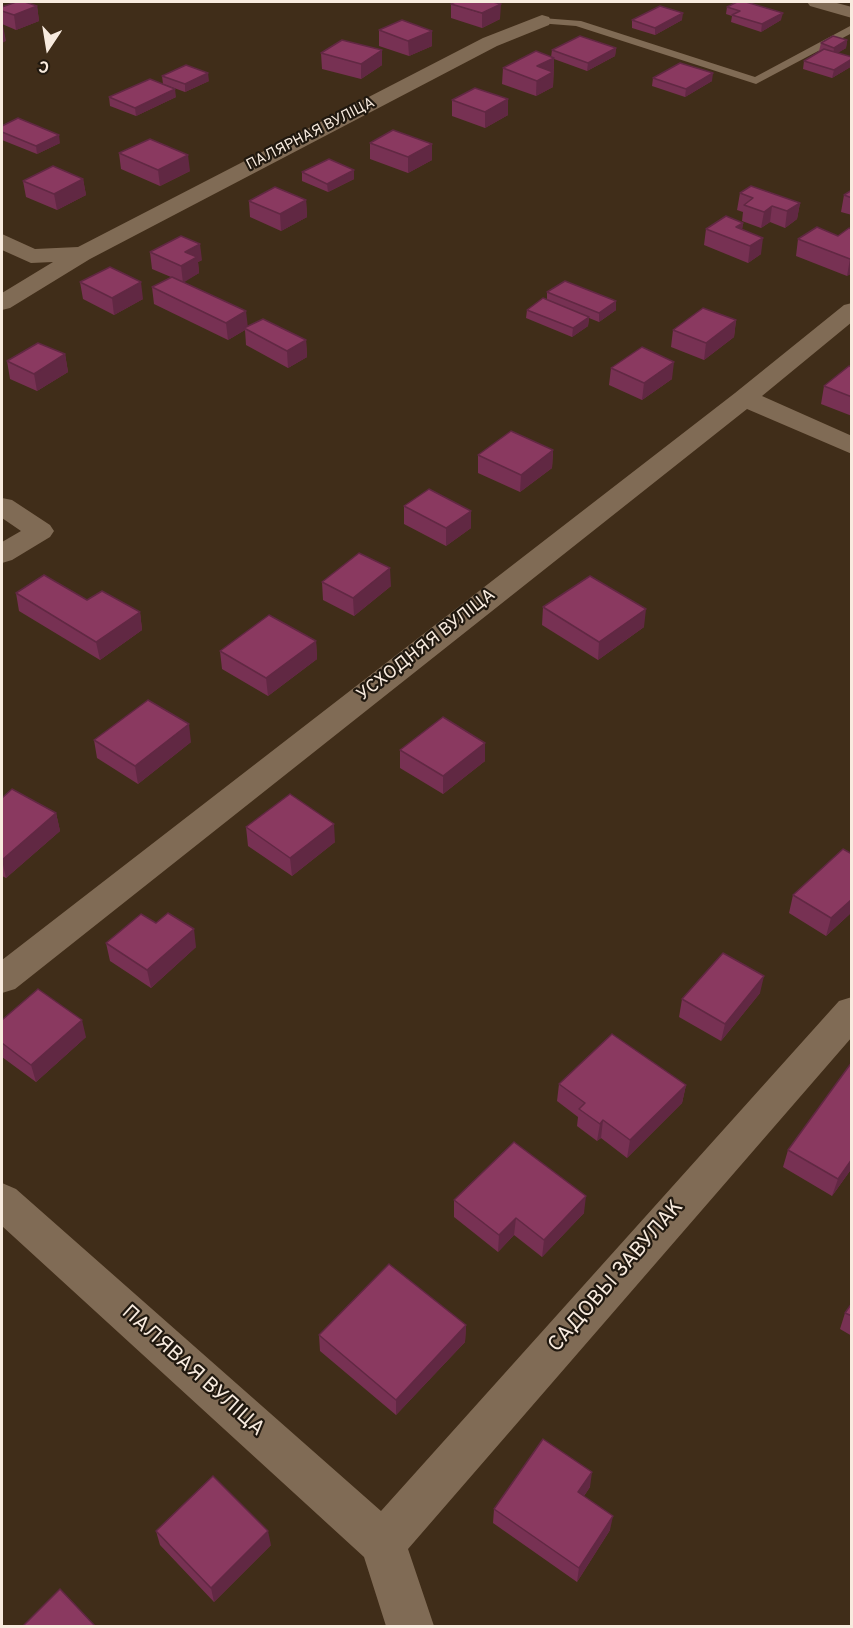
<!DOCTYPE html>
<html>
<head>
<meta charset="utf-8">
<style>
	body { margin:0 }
	#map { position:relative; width:853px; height:1628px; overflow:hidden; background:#402d19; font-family:Overpass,sans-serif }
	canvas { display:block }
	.frame { position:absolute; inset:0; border:3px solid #f8ebdf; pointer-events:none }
	.north { position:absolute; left:18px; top:18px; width:60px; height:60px; -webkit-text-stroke:4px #20180f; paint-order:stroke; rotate:192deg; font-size:16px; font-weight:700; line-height:24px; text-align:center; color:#f8ebdf }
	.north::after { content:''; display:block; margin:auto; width:21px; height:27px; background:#f8ebdf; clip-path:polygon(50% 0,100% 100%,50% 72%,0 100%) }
</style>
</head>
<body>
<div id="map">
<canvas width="853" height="1628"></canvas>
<div class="frame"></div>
<div class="north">С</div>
</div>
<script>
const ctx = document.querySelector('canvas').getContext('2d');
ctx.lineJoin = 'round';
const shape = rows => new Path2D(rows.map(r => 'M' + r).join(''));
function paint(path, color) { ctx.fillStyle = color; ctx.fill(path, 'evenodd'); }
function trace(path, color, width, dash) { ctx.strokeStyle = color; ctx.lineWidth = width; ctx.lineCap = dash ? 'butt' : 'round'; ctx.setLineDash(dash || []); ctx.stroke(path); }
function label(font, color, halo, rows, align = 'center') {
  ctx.font = font + ' Overpass,sans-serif'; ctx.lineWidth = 4.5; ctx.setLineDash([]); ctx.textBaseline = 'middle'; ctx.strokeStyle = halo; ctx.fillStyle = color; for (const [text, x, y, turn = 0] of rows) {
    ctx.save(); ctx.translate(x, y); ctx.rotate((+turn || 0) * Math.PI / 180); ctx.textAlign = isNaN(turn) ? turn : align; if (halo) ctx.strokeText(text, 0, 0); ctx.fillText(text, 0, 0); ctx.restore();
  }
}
paint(shape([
	[542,18,581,21,755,77,852,25,852,33,756,84,576,26,538,23,537,21,542,18]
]), '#806b55');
paint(shape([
	[807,2,833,2,852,7,852,18,810,6,807,2],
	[542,15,549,17,551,21,549,25,497,46,90,259,10,308,2,310,2,293,53,262,31,263,2,250,2,234,35,249,78,247,483,38,542,15],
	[852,303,852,322,762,396,852,436,852,454,747,409,15,989,2,993,2,960,735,393,844,305,852,303],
	[2,498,12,500,50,525,54,531,50,537,12,560,2,563,2,542,21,531,2,518,2,498],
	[852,997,852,1037,408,1549,434,1626,386,1626,364,1557,2,1226,2,1183,16,1189,381,1511,839,1001,852,997]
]), '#806b55');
paint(shape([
	[451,4,500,19,482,28,451,18],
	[37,6,39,21,16,30,2,24,2,7],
	[727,7,781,20,761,32,731,22,732,16,726,14],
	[632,20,682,20,655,35,632,28],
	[379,30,432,31,432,46,409,56,379,46],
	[847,40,846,48,837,53,852,57,852,66,832,78,803,69,804,61,819,51,821,43],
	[616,48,615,56,587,71,554,59,553,87,536,96,502,84,503,68,551,57,552,50],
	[321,53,382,65,361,79,322,69],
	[162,76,209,81,185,92,163,84],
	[653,78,712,81,685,97,652,86],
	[109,97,176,97,136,116,110,106],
	[452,100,508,115,485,128,452,116],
	[2,126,60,143,37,154,2,140],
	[370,143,432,144,432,160,408,173,370,159],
	[119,153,190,171,160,186,121,169],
	[354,170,354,179,328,192,302,181,302,172],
	[83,179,86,195,57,210,26,197,23,181],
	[852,190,852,215,841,212,844,195],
	[740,193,800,203,797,219,785,228,770,222,761,228,742,221,743,212,737,210],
	[306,200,307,217,281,231,250,217,249,201],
	[743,223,742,229,761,254,748,263,704,245,706,229],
	[852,229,852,273,847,276,796,256,798,239,838,236],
	[150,252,202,260,198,262,199,273,183,282,248,327,306,340,307,357,288,368,246,345,245,330,228,340,154,304,152,287,171,277,152,269],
	[80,282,143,299,114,315,83,299],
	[547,292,616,310,599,322,589,318,588,326,572,337,526,318,527,310,547,300],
	[736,320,734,337,704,360,671,347,673,330],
	[65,354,68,372,37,391,10,379,7,361],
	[852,367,852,416,821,404,824,386],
	[611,368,672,379,642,400,609,385],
	[553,450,552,468,520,492,478,473,478,455],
	[404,506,471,511,471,528,446,546,404,524],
	[322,582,391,586,354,616,323,600],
	[16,593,87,600,140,612,142,630,100,660,19,611],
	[543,607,644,627,598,660,542,625],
	[316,641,317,659,268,696,222,669,220,651],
	[94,740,191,742,138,784,97,758],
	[485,743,485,761,443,794,400,768,400,750],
	[2,798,56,813,60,831,6,878,2,876],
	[246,827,335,842,292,876,248,846],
	[852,854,852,912,826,936,789,913,793,895],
	[106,943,196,947,151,988,110,961],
	[760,993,721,1041,679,1017,682,999],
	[2,1020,86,1037,36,1082,2,1057],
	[852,1062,852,1168,832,1196,783,1167,788,1150],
	[559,1084,686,1085,682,1103,627,1158,601,1138,597,1141,577,1126,578,1117,557,1101],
	[454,1200,584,1213,542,1257,514,1235,498,1252,454,1217],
	[852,1303,852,1336,840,1329,845,1313],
	[466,1325,465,1342,396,1415,320,1351,319,1335],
	[590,1487,584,1496,610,1530,577,1582,493,1523,494,1509],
	[156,1531,271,1545,214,1602,160,1545]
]), '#773153');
paint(shape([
	[501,4,500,19,482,28,482,13],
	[37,6,39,21,16,30,14,15],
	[683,13,682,20,655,35,655,28],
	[783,13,781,20,761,32,762,24],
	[3,26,6,41,2,43,2,27],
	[432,31,432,46,409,56,408,41],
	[847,40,846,48,833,56,834,48],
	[616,48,615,56,587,71,588,63],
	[382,50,382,65,361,79,361,64],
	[554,58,553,87,536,96,537,66],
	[852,59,852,66,832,78,834,70],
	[208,73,209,81,185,92,185,84],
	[713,73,712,81,685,97,686,89],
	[175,89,176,97,136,116,135,108],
	[508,99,508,115,485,128,485,112],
	[59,135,60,143,37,154,36,146],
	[432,144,432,160,408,173,408,157],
	[188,155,190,171,160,186,158,170],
	[354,170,354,179,328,192,327,184],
	[83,179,86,195,57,210,54,194],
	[306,200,307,217,281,231,280,214],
	[800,203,797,219,785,228,787,211],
	[772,206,770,222,761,228,764,212],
	[743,223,741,239,736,227],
	[763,238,761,254,748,263,750,246],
	[200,244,202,260,198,262,199,273,183,283,181,266,185,252],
	[852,258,852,273,847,276,850,259],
	[141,282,143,299,114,315,112,298],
	[616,301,616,310,599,322,599,313],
	[246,311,248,328,244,328,245,330,228,340,226,323],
	[589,317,588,326,572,337,573,328],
	[736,320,734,337,704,360,706,343],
	[306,340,307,357,288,368,287,351],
	[65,354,68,372,37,391,34,374],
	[674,362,672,379,642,400,644,383],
	[553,450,552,468,520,492,521,475],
	[471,511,471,528,446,546,446,528],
	[390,568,391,586,354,616,353,598],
	[646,609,644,627,598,660,599,642],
	[140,612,142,630,100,660,96,642],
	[316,641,317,659,268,696,266,678],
	[189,724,191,742,138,784,135,766],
	[485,743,485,761,443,794,443,776],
	[56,813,60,831,6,878,2,860],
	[334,824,335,842,292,876,290,858],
	[852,899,852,912,826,936,831,918],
	[194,929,196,947,151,988,147,970],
	[764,976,760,993,721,1041,725,1024],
	[82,1020,86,1037,36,1082,31,1065],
	[686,1085,682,1103,627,1158,630,1140],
	[603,1120,601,1138,597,1141,600,1124],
	[852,1159,852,1168,832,1196,838,1179],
	[586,1196,584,1213,542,1257,544,1240],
	[516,1218,514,1235,498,1252,499,1235],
	[466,1325,465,1342,396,1415,396,1400],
	[592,1472,590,1487,576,1507,578,1492],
	[613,1516,610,1530,577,1582,579,1568],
	[268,1531,271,1545,214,1602,211,1588]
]), '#612843');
const building = shape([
	[16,2,25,2,37,6,14,15,2,11,2,7,16,2],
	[455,2,493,2,501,4,482,13,451,4,455,2],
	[737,2,746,2,783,13,762,24,732,15,740,11,727,7,737,2],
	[660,6,683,13,655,28,632,20,660,6],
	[402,20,432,31,408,41,379,30,402,20],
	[580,36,616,48,588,63,552,50,580,36],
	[833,36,847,40,834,48,821,43,833,36],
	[342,40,382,50,361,64,321,53,342,40],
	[824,49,852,57,852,59,834,70,804,61,824,49],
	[536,51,554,58,537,66,553,72,537,81,503,68,536,51],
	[680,63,713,73,686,89,653,78,680,63],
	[186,65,208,73,185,84,162,76,186,65],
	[150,79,175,89,135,108,109,97,150,79],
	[475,88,508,99,485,112,452,100,475,88],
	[18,118,59,135,36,146,2,132,2,126,18,118],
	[393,130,432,144,408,157,370,143,393,130],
	[150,139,188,155,158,170,119,153,150,139],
	[329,159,354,170,327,184,302,172,329,159],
	[53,166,83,179,54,194,23,181,53,166],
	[751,186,800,203,787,211,772,206,764,212,744,205,753,198,740,193,751,186],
	[275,187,306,200,280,214,249,201,275,187],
	[852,190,852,198,844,195,852,190],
	[726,216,743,223,736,227,763,238,750,246,706,229,726,216],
	[817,227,838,236,849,228,852,229,852,258,850,259,798,239,817,227],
	[181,236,200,244,185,252,197,257,181,266,150,252,181,236],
	[110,267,141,282,112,298,80,282,110,267],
	[172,277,246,311,226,323,152,287,172,277],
	[565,281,616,301,599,313,547,292,565,281],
	[543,298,589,317,573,328,527,310,543,298],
	[703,308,736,320,706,343,673,330,703,308],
	[263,319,306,340,287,351,244,328,263,319],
	[38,343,65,354,34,374,7,361,38,343],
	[642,347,674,362,644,383,611,368,642,347],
	[849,366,852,367,852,397,824,386,849,366],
	[511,431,553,450,521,475,478,455,511,431],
	[429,489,471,511,446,528,404,506,429,489],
	[359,553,390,568,353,598,322,582,359,553],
	[44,575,87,600,102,591,140,612,96,642,16,593,44,575],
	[590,576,646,609,599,642,543,607,590,576],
	[269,615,316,641,266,678,220,651,269,615],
	[148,700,189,724,135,766,94,740,148,700],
	[443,717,485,743,443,776,400,750,443,717],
	[12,789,56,813,2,860,2,798,12,789],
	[290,794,334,824,290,858,246,827,290,794],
	[843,849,852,854,852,899,831,918,793,895,843,849],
	[168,913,194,929,147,970,106,943,141,914,156,923,168,913],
	[723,953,764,976,725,1024,682,999,723,953],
	[38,989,82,1020,31,1065,2,1043,2,1020,38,989],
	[612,1034,686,1085,630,1140,603,1120,600,1124,579,1109,585,1103,559,1084,612,1034],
	[852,1062,852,1159,838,1179,788,1150,852,1062],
	[514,1142,586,1196,544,1240,516,1218,499,1235,454,1200,514,1142],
	[389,1264,466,1325,396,1400,319,1335,389,1264],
	[852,1303,852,1316,845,1313,852,1303],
	[543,1439,592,1472,578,1492,613,1516,579,1568,494,1509,543,1439],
	[213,1476,268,1531,211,1588,156,1531,213,1476],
	[60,1589,95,1626,23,1626,60,1589]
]);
paint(building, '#8a3960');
trace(building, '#612843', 1.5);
label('15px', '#f8ebdf', '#20180f', [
	["ПАЛЯРНАЯ ВУЛІЦА",311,135,-27]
]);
label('18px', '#f8ebdf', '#20180f', [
	["УСХОДНЯЯ ВУЛІЦА",427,646,-38]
]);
label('21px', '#f8ebdf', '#20180f', [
	["САДОВЫ ЗАВУЛАК",617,1277,-49],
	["ПАЛЯВАЯ ВУЛІЦА",192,1372,42]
]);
</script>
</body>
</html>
